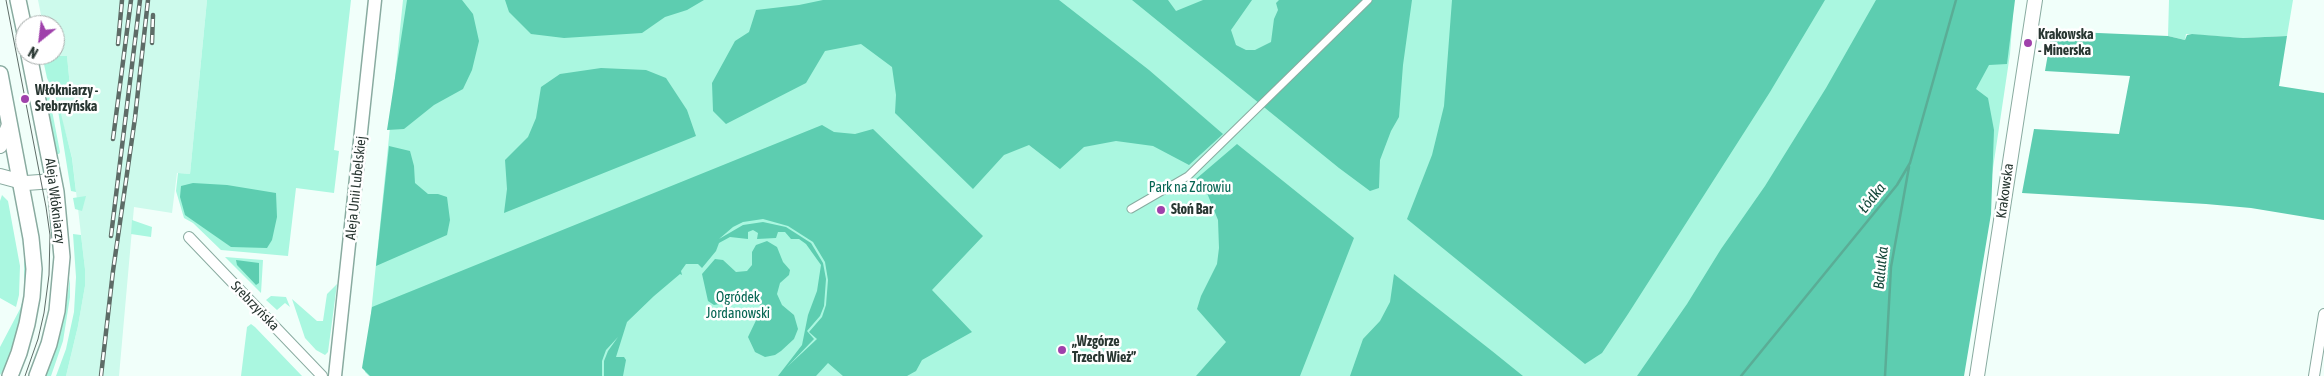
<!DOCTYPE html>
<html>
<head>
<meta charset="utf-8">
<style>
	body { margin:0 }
	#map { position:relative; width:2324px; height:376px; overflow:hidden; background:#f1fffa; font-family:"Asap Condensed",sans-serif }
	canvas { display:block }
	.north { position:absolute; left:15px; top:15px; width:50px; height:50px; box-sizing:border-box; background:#fff; border:1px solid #a9afad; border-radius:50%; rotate:209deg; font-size:14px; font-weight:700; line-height:20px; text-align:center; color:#283631 }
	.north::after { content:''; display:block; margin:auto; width:18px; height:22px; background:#9f41ab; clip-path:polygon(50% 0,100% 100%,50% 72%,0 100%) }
</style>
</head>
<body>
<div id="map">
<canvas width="2324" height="376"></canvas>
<div class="north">N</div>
</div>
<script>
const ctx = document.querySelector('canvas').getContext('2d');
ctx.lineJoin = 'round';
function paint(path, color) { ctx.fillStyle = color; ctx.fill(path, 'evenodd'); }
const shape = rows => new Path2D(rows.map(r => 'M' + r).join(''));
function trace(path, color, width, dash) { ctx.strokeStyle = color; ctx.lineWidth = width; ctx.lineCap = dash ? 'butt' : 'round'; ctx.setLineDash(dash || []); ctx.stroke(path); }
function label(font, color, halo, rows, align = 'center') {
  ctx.font = font + ' "Asap Condensed",sans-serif'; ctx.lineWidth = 5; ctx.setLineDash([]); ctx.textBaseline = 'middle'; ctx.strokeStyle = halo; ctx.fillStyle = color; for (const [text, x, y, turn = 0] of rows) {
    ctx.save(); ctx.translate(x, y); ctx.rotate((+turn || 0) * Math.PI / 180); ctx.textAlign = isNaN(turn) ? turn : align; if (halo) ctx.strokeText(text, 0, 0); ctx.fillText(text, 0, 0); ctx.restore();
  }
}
paint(shape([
	[38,0,207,0,190,174,177,173,172,213,134,207,119,376,66,376,78,326,85,286,85,269,72,157,56,98,71,97,67,56,50,55,55,55,55,25,43,25]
]), '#cdfaec');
paint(shape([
	[207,0,351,0,334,150,339,151,334,193,296,188,288,256,221,250,193,223,184,218,176,191,178,173,190,174],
	[403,0,2014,0,2010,54,1962,376,369,376,365,372],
	[2169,0,2293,0,2287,36,2243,38,2186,34,2185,40,2168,36],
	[42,55,67,56,71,97,57,98,72,158,76,192,71,191,56,98,47,78],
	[42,82,49,95,60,152,59,154,56,154],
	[2,195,8,201,20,266,19,295,16,307,0,298,0,201],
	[86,196,82,211,75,209,73,198],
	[16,214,26,258,25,300,15,347,6,367,0,375,0,347,20,309,24,297,24,250],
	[132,220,152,227,151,237,131,234],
	[73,234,81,235,85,269,85,286,78,326,66,376,56,376,66,349,74,312,76,277],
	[225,257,263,260,261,293],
	[70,277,70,297,63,341,51,376,46,376,64,318],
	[337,284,328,352,325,355,316,350,305,338,292,299,317,321,323,321,327,294],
	[271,296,286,297,290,307,285,303,277,310,266,300],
	[251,324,255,327,302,376,241,376,247,327]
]), '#aaf7e0');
paint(shape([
	[407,0,462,0,473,14,479,41,472,70,463,89,434,105,404,129,387,130],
	[505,0,704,0,687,10,665,17,642,33,564,38,531,34,509,12],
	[823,0,1059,0,1149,70,1223,134,1189,165,1153,146,1116,141,1084,147,1060,169,1029,145,1004,155,973,189,895,113,896,95,892,67,861,44,825,51,806,83,726,124,713,111,712,83,735,41,749,32,756,10,799,5],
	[1132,0,1168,0,1176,11,1203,0,1252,0,1231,30,1236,45,1246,50,1255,50,1271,42,1274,19,1278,10,1276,3,1279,0,1412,0,1403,65,1399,117,1391,131,1380,160,1379,188,1370,191,1339,168],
	[1452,0,1825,0,1770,92,1628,314,1602,353,1585,364,1407,219,1432,155,1444,106],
	[1876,0,2015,0,2007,64,1989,65,1976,89,1988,98,1994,130,1991,214,1964,376,1637,376,1687,304,1721,249,1765,186,1826,88],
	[2052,31,2168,36,2185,40,2187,35,2192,34,2243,38,2287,36,2279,86,2324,93,2324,220,2251,208,2206,204,2022,193,2034,129,2119,134,2130,76,2045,71],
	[601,68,646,70,666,78,687,110,696,136,504,213,507,189,505,160,528,137,536,118,541,87,560,74],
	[822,125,834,132,855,134,873,129,983,236,932,290,972,332,922,360,916,371,907,376,843,376,828,363,816,376,778,376,802,345,808,315,817,291,821,265,806,244,799,239,791,239,785,232,778,232,776,238,757,239,758,233,753,230,748,232,748,239,730,237,719,243,716,251,702,268,698,264,686,264,681,271,682,275,680,274,654,296,627,322,616,357,624,357,626,360,623,376,604,376,604,361,608,351,618,337,606,350,602,361,602,376,370,376,362,368,372,307],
	[763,219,788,226,813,242,825,262,828,280,826,305,822,317,809,332,817,339,787,367,814,339,807,331,820,316,824,306,826,279,823,263,811,243,786,227,763,222,743,225,719,239,733,227,743,222],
	[1237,144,1354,238,1300,376,1196,376,1226,342,1197,309,1201,296,1217,264,1219,248,1218,220,1207,193,1196,179],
	[389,146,410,151,414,166,415,183,428,194,438,194,447,197,450,220,447,235,376,266],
	[193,183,227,185,276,193,277,217,272,240,267,248,231,247,185,215,180,197,181,186],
	[767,241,777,247,783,262,790,270,789,275,780,283,777,294,782,305,794,315,798,329,794,339,781,351,775,355,765,357,755,352,748,337,761,310,758,298,746,290,734,290,725,295,719,304,714,305,708,301,702,274,715,259,723,260,736,272,747,271,752,265,752,252,756,245],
	[236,260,259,263,259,283,256,285,237,265],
	[1394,274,1492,351,1523,376,1350,376,1363,339,1380,321,1390,302]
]), '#5dcdb0');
trace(shape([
	[1741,376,1897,185,1910,163,1956,0],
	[1885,376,1891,267,1909,167]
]), '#5aad96', 2.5);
const pedestrian = shape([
	[1131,209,1188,176,1368,0]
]);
const minor = shape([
	[189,237,322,376],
	[2314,376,2324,314]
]);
const tertiary = shape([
	[335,376,375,0]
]);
const secondary = shape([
	[0,146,9,125],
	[0,176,26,183,54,181],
	[1977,376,2035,0]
]);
const primary = shape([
	[18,0,25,33],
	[29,55,56,192,62,257,57,311,49,344,37,376],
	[0,74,31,238,34,269,32,297,27,324,19,353,10,376]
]);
trace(pedestrian, '#89aba0', 9);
trace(minor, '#89aba0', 12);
trace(tertiary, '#89aba0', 15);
trace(secondary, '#89aba0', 16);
trace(primary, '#89aba0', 18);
trace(pedestrian, '#fff', 7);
trace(minor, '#fff', 10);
trace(tertiary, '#fff', 12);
trace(secondary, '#fff', 14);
trace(primary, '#fff', 15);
trace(shape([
	[6,0,46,207,50,235,49,275,44,313,38,339,25,376]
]), '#5e6c67', 1);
const rail = shape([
	[152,43,153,15],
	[118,44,122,0],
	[113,139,131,0],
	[111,236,140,0],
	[101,376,113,271,135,118,148,0]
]);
trace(rail, '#5e6c67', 4.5);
trace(rail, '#fff', 2.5, [8]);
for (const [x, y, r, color] of [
	[2028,43,5,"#9f41ab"],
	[25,99,5,"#9f41ab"],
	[1161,210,5,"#9f41ab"],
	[1062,350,5,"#9f41ab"]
]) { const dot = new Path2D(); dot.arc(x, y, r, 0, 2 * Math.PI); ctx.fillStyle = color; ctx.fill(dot); trace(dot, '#fff', 2); }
label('bold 14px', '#283631', '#fff', [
	["Krakowska",2038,35],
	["- Minerska",2038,51],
	["Włókniarzy -",35,91],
	["Srebrzyńska",35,107],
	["Słoń Bar",1171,210],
	["„Wzgórze",1072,342],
	["Trzech Wież”",1072,358]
], 'left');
label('14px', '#283631', '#fff', [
	["Aleja Unii Lubelskiej",356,188,-84],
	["Krakowska",2005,191,-82],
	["Aleja Włókniarzy",55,201,83],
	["Srebrzyńska",255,306,46]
]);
label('14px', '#056552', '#fff', [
	["Park na Zdrowiu",1190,188],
	["Ogródek",738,298],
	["Jordanowski",738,314]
]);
label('italic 15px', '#15473a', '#fff', [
	["Łódka",1872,198,-51],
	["Bałutka",1881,268,-84]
]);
</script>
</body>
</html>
